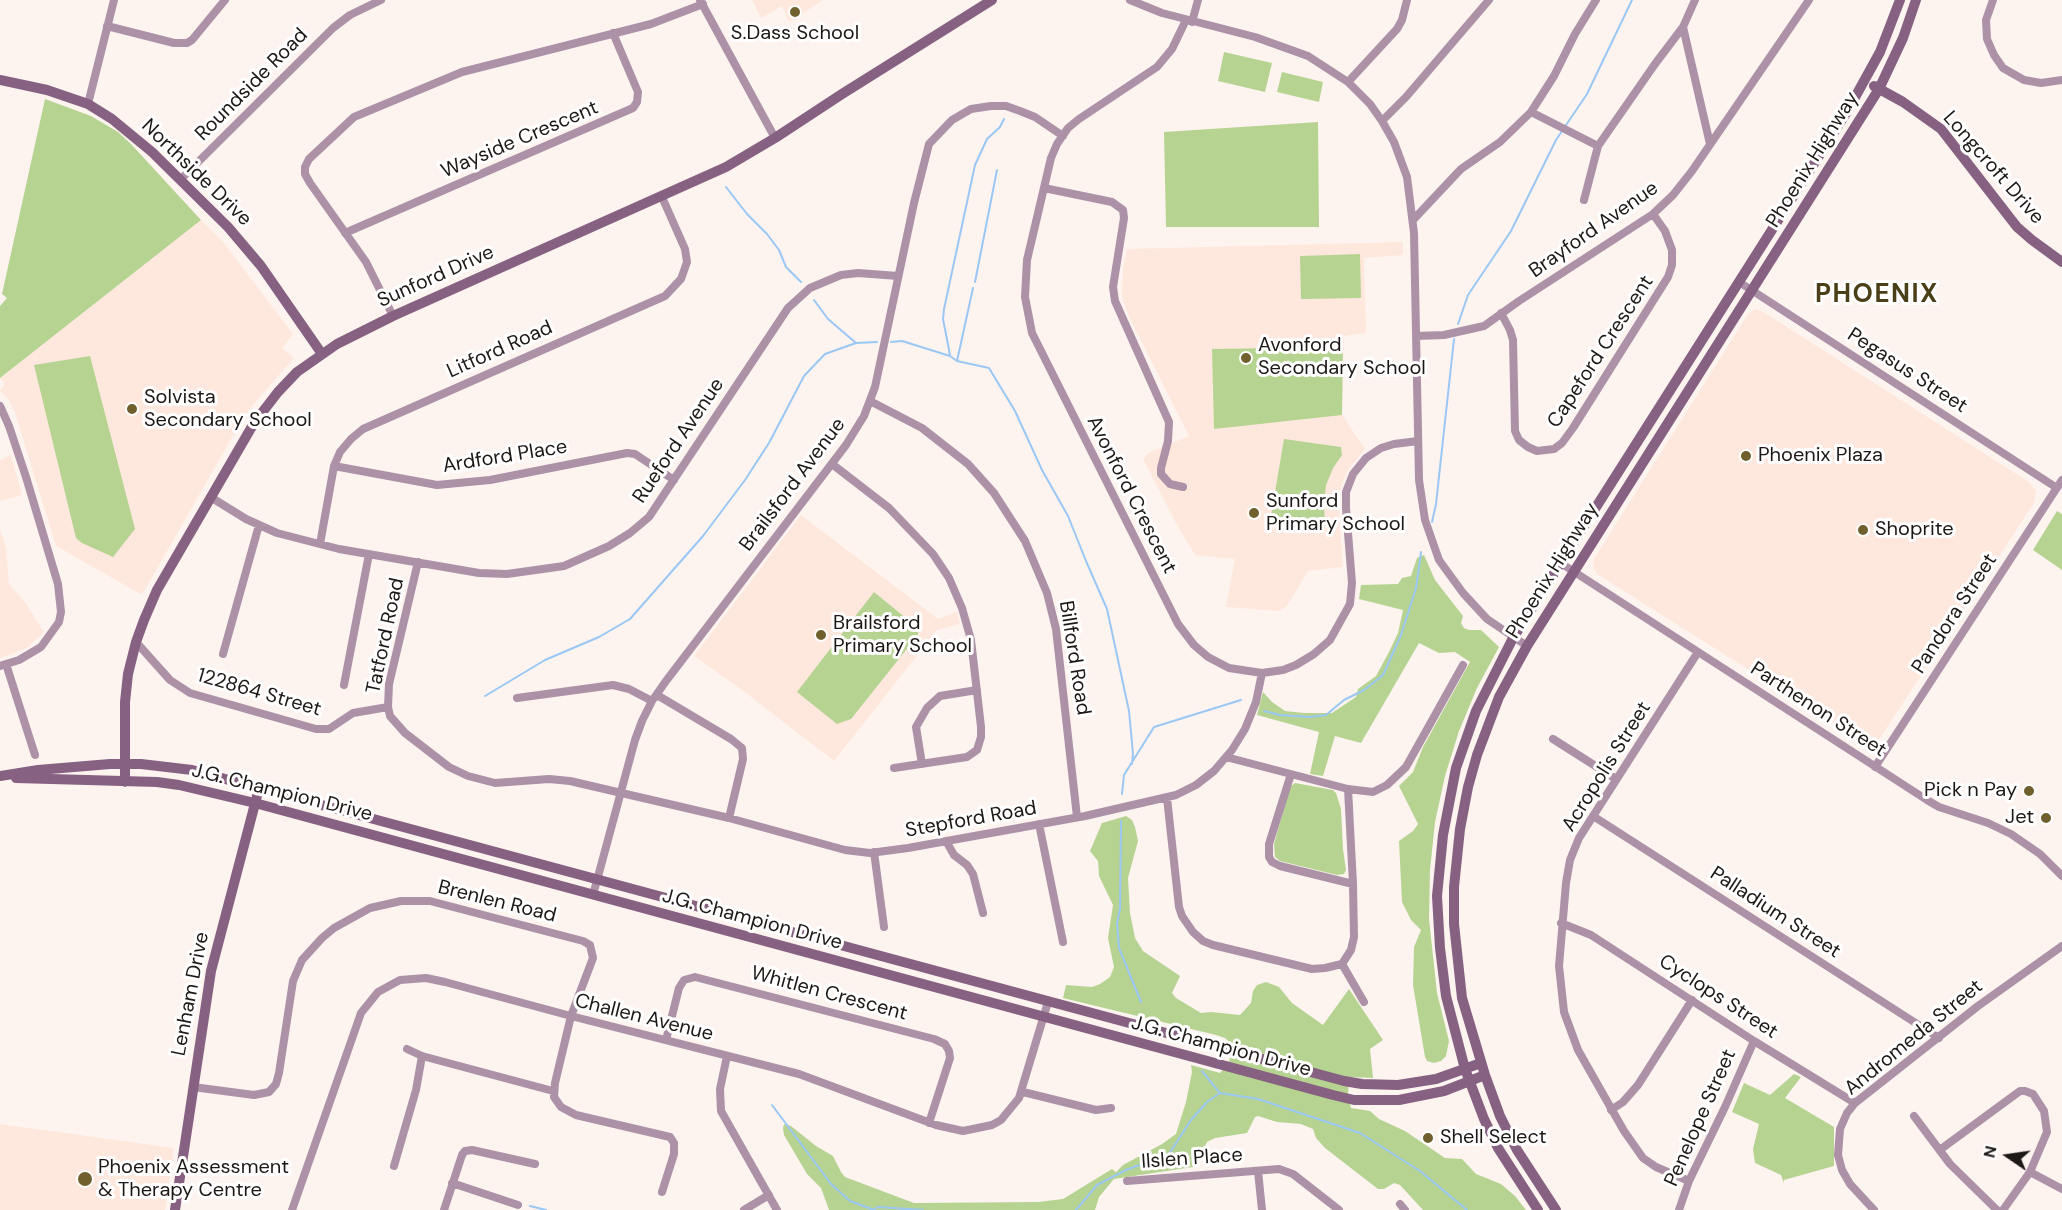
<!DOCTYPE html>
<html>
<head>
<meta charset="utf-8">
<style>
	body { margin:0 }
	#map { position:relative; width:2062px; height:1210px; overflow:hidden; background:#fdf4f0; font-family:"DM Sans",sans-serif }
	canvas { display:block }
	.north { position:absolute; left:1978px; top:1126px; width:60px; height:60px; -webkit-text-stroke:4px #fff; paint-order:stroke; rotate:283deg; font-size:16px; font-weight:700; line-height:24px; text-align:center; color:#1d1816 }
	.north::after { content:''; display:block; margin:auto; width:21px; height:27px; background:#1d1816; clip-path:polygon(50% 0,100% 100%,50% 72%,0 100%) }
</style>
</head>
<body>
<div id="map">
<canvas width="2062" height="1210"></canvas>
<div class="north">N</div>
</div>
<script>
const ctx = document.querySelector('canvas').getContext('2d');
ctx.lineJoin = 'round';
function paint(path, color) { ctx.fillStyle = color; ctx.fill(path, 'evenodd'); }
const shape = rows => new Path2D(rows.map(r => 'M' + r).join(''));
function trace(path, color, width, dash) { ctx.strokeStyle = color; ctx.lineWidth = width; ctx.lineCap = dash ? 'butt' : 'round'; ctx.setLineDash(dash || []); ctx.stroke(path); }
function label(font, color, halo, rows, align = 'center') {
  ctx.font = font + ' "DM Sans",sans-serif'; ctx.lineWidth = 6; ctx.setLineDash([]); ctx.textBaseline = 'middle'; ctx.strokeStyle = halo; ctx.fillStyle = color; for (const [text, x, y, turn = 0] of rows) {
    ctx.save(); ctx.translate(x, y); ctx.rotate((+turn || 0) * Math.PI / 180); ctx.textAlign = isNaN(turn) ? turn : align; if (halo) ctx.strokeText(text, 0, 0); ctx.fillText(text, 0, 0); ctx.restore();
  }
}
paint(shape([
	[752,0,823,0,789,22,782,6,761,18],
	[201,220,224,243,293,334,282,348,294,358,253,405,242,420,142,595,56,546,15,413,9,400,0,391,5,384,0,378],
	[1403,242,1403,255,1364,258,1366,333,1344,336,1342,415,1365,449,1348,470,1342,484,1338,501,1343,567,1308,571,1287,606,1279,611,1226,607,1235,559,1195,555,1178,527,1143,459,1148,453,1189,436,1129,317,1122,297,1123,268,1127,249],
	[1755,309,1762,311,2029,482,2036,491,2034,503,1878,741,1874,744,1865,743,1597,574,1593,567,1594,559,1748,314],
	[11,455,22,495,0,501,0,460],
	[801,515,938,619,957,612,960,624,937,630,834,761,746,693,694,656],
	[0,528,6,548,9,584,25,602,44,632,27,648,0,658],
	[0,1124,174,1148,165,1210,0,1210]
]), '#fee8dd');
paint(shape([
	[1224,52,1272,63,1265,92,1218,81],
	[1282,72,1323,82,1319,102,1277,92],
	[45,99,91,116,118,132,131,144,201,220,0,378,0,306,7,298,2,294],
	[1318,122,1319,227,1166,227,1164,132],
	[1360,254,1361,298,1301,299,1300,256],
	[1343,347,1342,415,1214,429,1212,349],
	[90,356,135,529,113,557,82,543,76,538,34,365],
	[1284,439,1341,447,1342,455,1333,468,1326,485,1324,503,1325,528,1270,522],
	[2057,511,2062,514,2062,570,2033,550],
	[1424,555,1435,580,1463,616,1461,623,1464,628,1469,630,1481,630,1499,647,1477,688,1459,731,1445,776,1435,822,1430,870,1429,919,1437,993,1449,1041,1446,1056,1441,1061,1434,1063,1427,1061,1425,1057,1413,985,1414,947,1421,930,1411,920,1402,902,1399,841,1413,831,1418,824,1399,786,1413,772,1423,747,1470,662,1455,652,1439,653,1419,643,1361,743,1335,736,1323,776,1310,774,1319,732,1257,715,1263,692,1272,702,1285,711,1304,713,1332,713,1356,697,1358,689,1376,676,1389,652,1398,633,1403,610,1359,599,1361,585,1398,584,1402,578,1411,576,1417,558],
	[874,592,918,628,918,635,851,719,837,724,797,692],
	[1295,783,1333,790,1336,793,1341,809,1343,849,1346,870,1344,874,1337,875,1280,861,1275,857,1274,844,1290,787],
	[1126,816,1132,820,1135,827,1138,841,1128,878,1130,913,1135,938,1143,951,1180,976,1172,993,1176,998,1201,1013,1211,1012,1240,1015,1251,1003,1253,991,1257,985,1266,982,1279,987,1292,1003,1323,1025,1349,989,1383,1040,1370,1049,1373,1078,1349,1077,1348,1094,1351,1108,1370,1111,1379,1119,1405,1131,1445,1158,1462,1159,1476,1174,1501,1184,1515,1196,1526,1210,1423,1210,1400,1185,1394,1183,1384,1189,1378,1189,1325,1148,1316,1138,1313,1129,1301,1124,1277,1122,1258,1116,1255,1117,1247,1133,1215,1138,1207,1142,1197,1162,1193,1167,1114,1179,1099,1197,1095,1210,829,1210,821,1188,807,1174,784,1135,783,1128,784,1124,791,1126,816,1146,833,1156,841,1172,845,1177,914,1203,1038,1202,1063,1199,1112,1169,1116,1172,1123,1165,1162,1144,1176,1134,1186,1102,1192,1072,1191,1065,1220,1073,1228,1064,1231,1055,1229,1042,1225,1038,1216,1035,1063,998,1066,985,1092,987,1100,984,1110,977,1114,967,1108,938,1113,905,1099,876,1098,861,1090,851,1102,823],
	[1794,1074,1801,1077,1785,1098,1834,1127,1834,1166,1784,1180,1784,1183,1781,1175,1755,1163,1753,1149,1759,1124,1732,1112,1744,1083,1770,1095]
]), '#b6d391');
trace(shape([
	[726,187,747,214,767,234,779,250,786,267,801,282],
	[975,282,997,170],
	[814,300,828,319,856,343,877,342],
	[1458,324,1468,295,1511,231,1556,140,1587,94,1632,0],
	[891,342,902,341,950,356,957,361,989,368,1015,411,1042,470,1068,516,1086,561,1107,609,1129,711,1133,754,1132,764],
	[950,355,943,319,944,309,975,165,987,139,1000,127,1004,119],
	[957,361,973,288],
	[1432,522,1436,504,1454,339],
	[485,696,545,660,599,637,630,619,703,536,745,480,769,443,804,376,825,354,856,343],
	[1264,711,1280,715,1310,717,1326,715,1344,700,1364,690,1383,675,1401,635,1416,588,1421,552],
	[1122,794,1124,775,1154,727,1241,700],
	[1121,821,1120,909,1117,923,1119,948,1141,1002],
	[1202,1071,1219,1092],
	[772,1105,831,1184,850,1201,874,1210],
	[530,1206,546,1210],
	[873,1210,878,1207,923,1210],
	[1076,1210,1097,1185,1126,1170,1169,1154,1191,1120,1207,1102,1220,1093,1258,1099,1360,1133,1420,1171,1467,1210]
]), '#9ac7f4', 2);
trace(shape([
	[700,0,775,138],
	[1130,0,1162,13,1255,37,1308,56,1348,82,1370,104,1382,121,1394,142,1407,177,1414,233,1419,480,1425,520,1439,560,1463,593,1487,619,1527,646],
	[1695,0,1683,27,1710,144],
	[1993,0,1986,20,1987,39,1994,55,2003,68,2024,80,2041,83,2062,80],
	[1186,20,1172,49,1157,67,1079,119,1068,128,1057,144,1051,158,1027,260,1025,297,1032,333,1178,624,1194,645,1208,657,1229,668,1262,673,1283,670,1296,665,1314,654,1330,640,1350,604,1352,583,1346,508,1346,492,1353,474,1366,458,1381,448,1394,444,1418,441],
	[1192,22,1198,0],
	[107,26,174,43,187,43,192,40,225,0],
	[1348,82,1397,29,1402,20,1407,0],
	[88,104,114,0],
	[1531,112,1598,146],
	[1382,121,1406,97,1489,0],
	[181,179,333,28,350,15,381,0],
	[1044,188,1112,202,1123,210,1124,218,1113,287,1115,301,1169,422,1168,441,1161,468,1161,474,1170,484,1183,487],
	[1584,200,1598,146,1655,64,1683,27],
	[1413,220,1461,169,1500,142,1531,112,1554,76,1575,34,1596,0],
	[345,233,633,108,637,102,638,92,613,33],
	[1739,282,2057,488],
	[1501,313,1510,330,1513,340,1515,431,1519,440,1528,447,1537,451,1554,449,1562,443,1573,428,1668,277,1672,265,1672,250,1665,231,1653,214],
	[393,316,366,262,310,183,305,174,305,167,309,159,354,117,462,72,651,24,703,4],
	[1416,336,1444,335,1484,326,1519,301,1653,214,1673,195,1692,171,1809,0],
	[870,401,922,428,968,464,994,493,1025,541,1047,593,1056,629,1077,817],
	[0,406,9,426,26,477,58,584,61,612,59,622,41,647,19,660,0,666],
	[832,464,889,508,933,554,949,578,962,608,971,640,981,727,981,737,977,750,967,757,894,768],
	[334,466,437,485,490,480,627,453,635,454,674,480],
	[212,498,246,519,277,533,339,549,479,573,507,574,564,566,609,546,630,533,649,517,788,308,810,288,841,275,858,273,898,276],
	[320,544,334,466,340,452,351,439,363,429,665,296,681,279,687,262,685,249,662,197],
	[418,562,389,684,388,707,390,716,405,733,449,767,468,776,495,783,549,779,570,781,729,818,845,850,870,853,908,848,1085,816,1176,795,1196,785,1214,771,1232,750,1245,729,1256,702,1262,673],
	[1559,562,1927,800,1939,807,1988,823,2011,834,2040,854,2062,876],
	[136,642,170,680,190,693,316,729,329,729,353,713,388,707],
	[223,654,259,525],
	[6,664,35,755],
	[344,685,369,554],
	[657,695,731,739,742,748,743,759,729,818],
	[517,698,613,685,629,689,652,701],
	[1553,739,1616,779],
	[1226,757,1348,789,1373,792,1387,785,1406,767,1463,665],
	[922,764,916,727,927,708,940,696,977,690],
	[1875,767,2062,480],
	[1291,774,1269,844,1269,857,1272,862,1280,866,1353,884],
	[1167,798,1179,907,1182,916,1193,932,1203,941,1213,945,1312,969,1325,968,1342,964,1351,950,1354,937,1353,884,1348,789],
	[1593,816,1939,1038],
	[1039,824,1063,942],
	[946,841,954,855,967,865,973,874,983,913],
	[874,852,884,927],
	[593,895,635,740,642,721,652,701,666,681,846,445,864,416,875,387,914,203,929,144,952,120,971,109,991,106,1006,106,1020,111,1035,117,1063,136],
	[1561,923,1591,935,1754,1041,1855,1103],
	[1342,964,1364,1002],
	[666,1040,679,988,684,980,695,977,934,1039,945,1044,949,1051,950,1058,929,1123],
	[407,1049,422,1056,553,1091],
	[727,1056,720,1089,721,1111,777,1210],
	[193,1087,254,1095,269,1092,276,1084,279,1073,293,981,302,960,322,938,334,928,370,908,401,901,430,901,583,941,590,945,593,958,571,1016,555,1083,554,1097,561,1107,576,1115,670,1137,674,1143,674,1154,662,1192],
	[1023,1092,1096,1110,1111,1108],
	[1611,1110,1623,1102,1638,1085,1692,1000],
	[1914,1116,1950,1164,1997,1210],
	[1941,1149,2020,1091,2025,1091,2033,1094,2044,1111,2047,1132,2030,1172,2003,1210],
	[394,1166,416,1090,422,1056],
	[1258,1171,1262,1210],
	[2030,1172,2062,1189],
	[1127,1181,1279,1169,1293,1174,1339,1210],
	[1689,1181,1656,1167,1643,1158,1624,1131,1578,1050,1564,1012,1559,966,1566,883,1570,860,1579,838,1698,652],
	[452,1183,518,1205],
	[1400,1204,1405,1210],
	[292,1210,361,1013,378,992,400,980,426,978,445,982,571,1016,799,1074,936,1125,963,1131,992,1125,1001,1120,1019,1098,1048,1002],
	[444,1210,462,1155,465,1151,472,1150,535,1164],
	[744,1210,769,1195],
	[1679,1210,1689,1181,1725,1107,1754,1041],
	[1874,1210,1850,1184,1842,1170,1838,1155,1840,1129,1847,1113,1855,1103,1978,1006,2062,946]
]), '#ac91a7', 8);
trace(shape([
	[0,80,47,90,88,104,112,119,152,152,228,227,261,266,322,354],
	[1874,86,1903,102,1941,129,2017,227,2032,240,2062,262],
	[0,776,38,770,110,764,141,764,192,770,1344,1081,1362,1084,1398,1085,1436,1079,1481,1063],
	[16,778,157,782,179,785,255,803,1333,1095,1354,1100,1399,1100,1444,1091,1485,1075],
	[125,782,125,702,128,674,136,642,144,620,157,590,254,423,278,392,297,372,337,344,393,316,726,167,775,138,842,94,992,0],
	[175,1210,211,971,257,796],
	[1538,1210,1498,1148,1484,1119,1465,1069,1446,996,1440,948,1437,896,1443,835,1456,768,1476,711,1513,638,1848,110,1880,52,1900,0],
	[1556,1210,1517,1150,1500,1116,1485,1075,1462,998,1454,924,1454,887,1460,829,1468,787,1477,755,1499,697,1527,646,1879,89,1903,38,1916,0]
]), '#876181', 10);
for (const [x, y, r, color] of [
	[795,12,6,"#6f602e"],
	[1246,358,6,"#6f602e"],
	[132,409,6,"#6f602e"],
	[1746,456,6,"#6f602e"],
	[1254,513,6,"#6f602e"],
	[1863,530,6,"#6f602e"],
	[821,635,6,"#6f602e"],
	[2029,791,6,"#6f602e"],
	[2046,818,6,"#6f602e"],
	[1428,1138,6,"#6f602e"],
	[85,1179,8,"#6f602e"]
]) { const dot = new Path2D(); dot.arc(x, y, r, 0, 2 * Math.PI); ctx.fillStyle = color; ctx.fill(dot); trace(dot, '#fff', 2); }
label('20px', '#1d1816', '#fff', [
	["S.Dass School",795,34,"center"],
	["Avonford",1258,346],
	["Secondary School",1258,369],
	["Solvista",144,398],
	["Secondary School",144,421],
	["Phoenix Plaza",1758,456],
	["Sunford",1266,502],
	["Primary School",1266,525],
	["Shoprite",1875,530],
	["Brailsford",833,624],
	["Primary School",833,647],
	["Pick n Pay",2017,791,"right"],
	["Jet",2034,818,"right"],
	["Shell Select",1440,1138],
	["Phoenix Assessment",98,1168],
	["& Therapy Centre",98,1191]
], 'left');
label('20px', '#1d1816', '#fff', [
	["Roundside Road",252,85,-45],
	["Wayside Crescent",520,140,-23],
	["Phoenix Highway",1813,160,-58],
	["Longcroft Drive",1993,168,49],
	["Northside Drive",196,173,44],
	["Brayford Avenue",1594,230,-35],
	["Sunford Drive",436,277,-24],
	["Litford Road",500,350,-24],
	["Capeford Crescent",1601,352,-57],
	["Pegasus Street",1907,371,33],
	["Rueford Avenue",679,441,-56],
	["Ardford Place",505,457,-9],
	["Brailsford Avenue",793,485,-53],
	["Avonford Crescent",1131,495,63],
	["Phoenix Highway",1553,571,-58],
	["Pandora Street",1955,614,-57],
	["Tatford Road",386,636,-78],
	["Billford Road",1074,658,81],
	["122864 Street",259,693,16],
	["Parthenon Street",1818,710,33],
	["Acropolis Street",1607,767,-58],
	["J.G. Champion Drive",282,793,14],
	["Stepford Road",971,820,-10],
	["Brenlen Road",497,902,14],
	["Palladium Street",1775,913,33],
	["J.G. Champion Drive",752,920,15],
	["Lenham Drive",191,994,-79],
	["Whitlen Crescent",829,994,15],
	["Cyclops Street",1718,997,33],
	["Challen Avenue",644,1018,14],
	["Andromeda Street",1914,1038,-39],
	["J.G. Champion Drive",1221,1047,15],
	["Penelope Street",1701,1118,-66],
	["Ilslen Place",1192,1159,-4]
]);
ctx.letterSpacing = '1.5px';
label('bold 26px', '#4b3f17', '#fff', [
	["PHOENIX",1877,295]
]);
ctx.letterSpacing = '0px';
</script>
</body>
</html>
